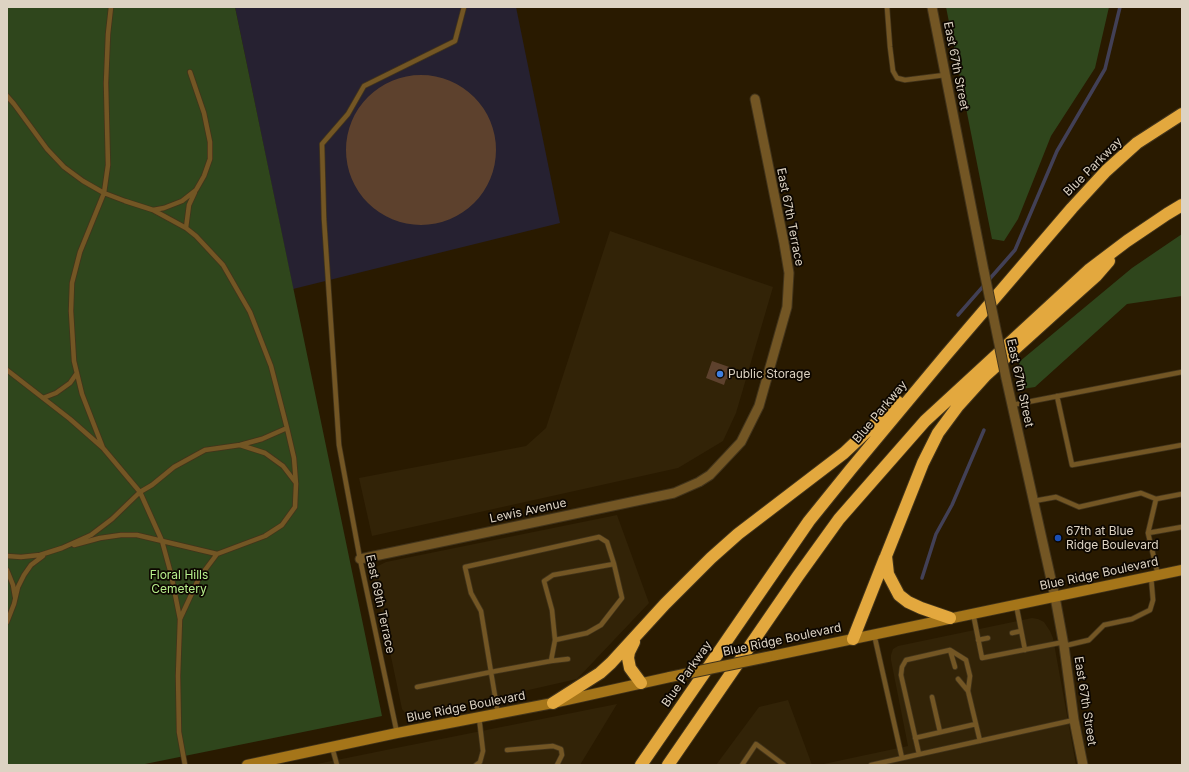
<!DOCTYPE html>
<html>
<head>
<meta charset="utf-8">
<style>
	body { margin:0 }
	#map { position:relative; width:1189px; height:772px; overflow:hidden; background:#291a00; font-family:Inter,sans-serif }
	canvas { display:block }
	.frame { position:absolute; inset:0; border:8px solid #ddd3c3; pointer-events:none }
</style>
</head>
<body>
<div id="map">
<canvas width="1189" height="772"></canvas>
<div class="frame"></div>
</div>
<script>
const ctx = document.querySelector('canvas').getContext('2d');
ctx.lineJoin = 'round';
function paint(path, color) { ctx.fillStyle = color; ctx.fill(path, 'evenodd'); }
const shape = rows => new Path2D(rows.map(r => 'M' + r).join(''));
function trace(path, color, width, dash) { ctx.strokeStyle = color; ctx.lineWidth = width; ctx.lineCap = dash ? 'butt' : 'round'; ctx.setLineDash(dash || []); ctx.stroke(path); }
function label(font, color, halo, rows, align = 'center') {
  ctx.font = font + ' Inter,sans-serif'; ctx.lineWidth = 3.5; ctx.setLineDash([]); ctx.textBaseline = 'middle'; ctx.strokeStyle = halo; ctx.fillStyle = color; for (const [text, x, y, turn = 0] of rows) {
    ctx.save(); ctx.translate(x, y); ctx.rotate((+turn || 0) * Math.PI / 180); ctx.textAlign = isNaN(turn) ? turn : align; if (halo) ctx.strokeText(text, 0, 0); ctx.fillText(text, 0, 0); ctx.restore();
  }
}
paint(shape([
	[610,231,773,287,736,413,723,441,678,468,372,536,359,478,526,446,546,428],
	[617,515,649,603,577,679,414,716,406,714,402,709,374,576,374,570,378,566,386,562],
	[1032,618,1038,619,1044,622,1050,631,1053,638,1076,765,819,765,908,746,891,660,891,655,893,649,898,646],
	[788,700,812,765,716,765,759,707],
	[617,704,580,765,312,765,391,749]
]), '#322307');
paint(shape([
	[235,7,516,7,560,223,293,289]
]), '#262131');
paint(shape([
	[7,7,235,7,382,716,140,765,7,765],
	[946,7,1109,7,1095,68,1051,136,1018,219,1004,241,992,239],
	[1182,234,1182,296,1127,304,1035,387,1022,389,1019,362,1132,268]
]), '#2f461c');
trace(shape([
	[958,315,1015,250,1057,151,1105,69,1120,7],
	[922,578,936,534,952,505,984,430]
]), '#424056', 3.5);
paint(shape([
	'346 150a75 75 0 1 1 150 0a75 75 0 1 1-150 0Z',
	[712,361,735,369,731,380,726,379,724,385,706,378]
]), '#5d412d');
const lane = shape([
	[887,7,890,47,893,71,897,78,905,80,945,75],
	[7,96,14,104,47,149,64,167,83,181,104,193,125,201,153,210,186,228,196,236,223,265,250,312,271,366,287,428],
	[153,210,164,208,182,201,196,190,204,176,210,159,210,142,204,113,190,72],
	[186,228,189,205,195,192],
	[7,370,70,419,103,448,140,492,112,519,91,535,62,548,40,555,21,557,7,556],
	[1057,396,1072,465,1182,445],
	[43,398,56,393,70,383,77,373],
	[1012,405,1182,372],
	[240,445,265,453,283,466,296,483],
	[103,448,82,394,74,361,71,311,72,283,80,252,104,193,108,165,106,83,108,34,111,7],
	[1034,501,1056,497,1079,507,1141,493,1156,499],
	[1148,533,1182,527],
	[74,545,100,538,121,535,137,535,217,554],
	[7,570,13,585,15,597],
	[1158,575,1148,533,1156,499,1182,494],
	[1016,604,1025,650],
	[973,613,982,658,1064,642],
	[180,619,199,578,217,554,265,536,282,525,295,507,296,484,294,458,287,428,262,439,240,445,205,450,174,467,152,485,140,492,162,541,171,574,180,619,178,676,179,732,185,765],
	[7,622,14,604,18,587,24,575,31,565,43,556],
	[1012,633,1021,631],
	[874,634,902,758],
	[555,640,552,610,544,581,553,575,614,564],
	[978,640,988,638],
	[1064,646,1089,640,1104,625,1132,619,1150,610,1153,600,1151,576],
	[950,650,966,660,970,676,968,691],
	[551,661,568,659],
	[958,679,968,691,980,741],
	[417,687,491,672,481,611,471,593,465,567,599,537,607,542,614,564,622,598,601,625,587,633,555,640,551,661,491,672,498,714],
	[932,697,940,732],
	[397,733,360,559,339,445,324,219,322,144,348,114,364,86,455,41,464,7],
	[915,738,976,724],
	[332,747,337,765],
	[507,750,553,746,561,749,562,755,557,765],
	[919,754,901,675,902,667,906,660,950,650,955,667],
	[476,765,480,762,483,751,479,717],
	[742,765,756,744,784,765],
	[871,765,1074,720]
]);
const street = shape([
	[932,7,984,271],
	[1006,378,1055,597,1064,646,1074,720,1083,765],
	[360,559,674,493,699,482,710,475,741,442,759,406,787,307,789,273,784,243,755,99]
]);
const secondary = shape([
	[767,657,1182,570],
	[247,765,397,733,553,703,670,677]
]);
const highway = shape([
	[950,618,921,608,908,602,899,595,888,574,886,556,923,463,938,433,958,406,986,375,1059,309,1096,276,1109,261],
	[853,639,885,558],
	[634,642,629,652,628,658,630,668,641,683],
	[553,703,600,673,611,663,665,604,711,558,738,534,844,453,898,402],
	[641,765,809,521,851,469,946,355,1072,208,1106,171,1137,143,1182,114],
	[668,765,798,576,839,519,925,421,1090,269,1127,241,1167,214,1182,205]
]);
trace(lane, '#42341b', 6);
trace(street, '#42341b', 11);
trace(secondary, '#42341b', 12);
trace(highway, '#42341b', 14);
trace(lane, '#735624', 4.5);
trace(street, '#735624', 9);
trace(secondary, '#a57519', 10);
trace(highway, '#e3a83e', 12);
const streetBridge = shape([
	[984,271,1006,378]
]);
const secondaryBridge = shape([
	[670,677,767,657]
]);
trace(streetBridge, '#42341b', 11, []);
trace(secondaryBridge, '#42341b', 12, []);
trace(streetBridge, '#735624', 9);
trace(secondaryBridge, '#a57519', 10);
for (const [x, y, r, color] of [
	[720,374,4,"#3f7fe0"],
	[1058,538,4,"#1a4fb4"]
]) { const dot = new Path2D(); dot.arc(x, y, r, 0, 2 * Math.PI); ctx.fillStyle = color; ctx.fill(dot); trace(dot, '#0d0700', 1.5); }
label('12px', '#ddd3c3', '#0d0700', [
	["East 67th Street",956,66,79],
	["Blue Parkway",1093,167,-45],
	["East 67th Terrace",790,217,79],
	["East 67th Street",1020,383,78],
	["Blue Parkway",880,412,-50],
	["Lewis Avenue",528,511,-12],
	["Blue Ridge Boulevard",1099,574,-12],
	["East 69th Terrace",380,604,78],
	["Blue Ridge Boulevard",782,640,-12],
	["Blue Parkway",687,674,-55],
	["East 67th Street",1085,701,81],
	["Blue Ridge Boulevard",466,707,-11]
]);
label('12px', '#ddd3c3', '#0d0700', [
	["Public Storage",728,374],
	["67th at Blue",1066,531],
	["Ridge Boulevard",1066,545]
], 'left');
label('12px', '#b7ef8c', '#0d0700', [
	["Floral Hills",179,575],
	["Cemetery",179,589]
]);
</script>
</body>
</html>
